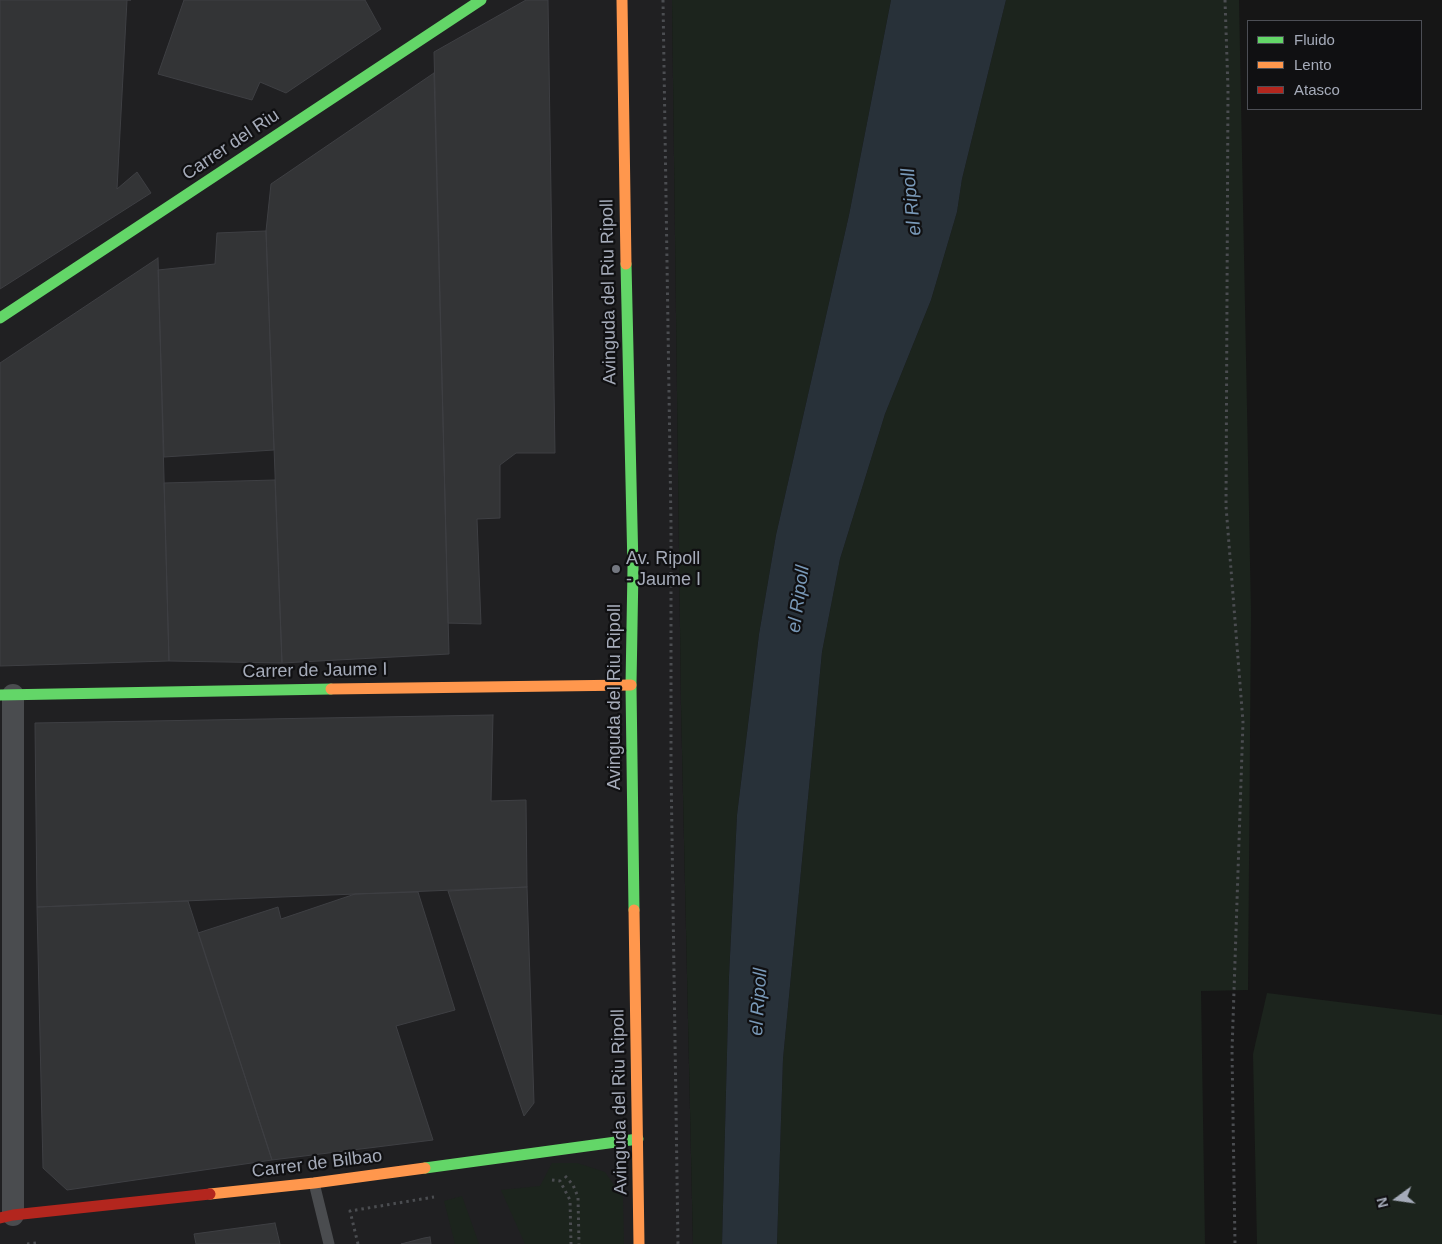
<!DOCTYPE html>
<html>
<head>
<meta charset="utf-8">
<style>
	body { margin:0 }
	#map { position:relative; width:1442px; height:1244px; overflow:hidden; background:#161616; font-family:Arial,sans-serif }
	canvas { display:block }
	.legend { position:absolute; left:1247px; top:20px; width:175px; height:90px; box-sizing:border-box; background:#101012; border:1px solid #4c4e55; margin:0; padding:6px 9px; list-style:none; font-size:15px; color:#a5abb9 }
	.legend li { display:flex; align-items:center; gap:10px; height:25px }
	.legend b { width:25px; border:1px solid #4c4e55 }
	.north { position:absolute; left:1372px; top:1174px; width:50px; height:50px; -webkit-text-stroke:4px #101012; paint-order:stroke; rotate:256deg; font-size:14px; font-weight:700; line-height:20px; text-align:center; color:#a5abb9 }
	.north::after { content:''; display:block; margin:auto; width:18px; height:22px; background:#a5abb9; clip-path:polygon(50% 0,100% 100%,50% 72%,0 100%) }
</style>
</head>
<body>
<div id="map">
<canvas width="1442" height="1244"></canvas>
<ul class="legend">
<li><b style="height:6px;background:#63d668"></b>Fluido</li>
<li><b style="height:6px;background:#ff974d"></b>Lento</li>
<li><b style="height:6px;background:#b3261e"></b>Atasco</li>
</ul>
<div class="north">N</div>
</div>
<script>
const ctx = document.querySelector('canvas').getContext('2d');
ctx.lineJoin = 'round';
function paint(path, color) { ctx.fillStyle = color; ctx.fill(path, 'evenodd'); }
const shape = rows => new Path2D(rows.map(r => 'M' + r).join(''));
function trace(path, color, width, dash) { ctx.strokeStyle = color; ctx.lineWidth = width; ctx.lineCap = dash ? 'butt' : 'round'; ctx.setLineDash(dash || []); ctx.stroke(path); }
function label(font, color, halo, rows, align = 'center') {
  ctx.font = font + ' Arial,sans-serif'; ctx.lineWidth = 4.5; ctx.setLineDash([]); ctx.textBaseline = 'middle'; ctx.strokeStyle = halo; ctx.fillStyle = color; for (const [text, x, y, turn = 0] of rows) {
    ctx.save(); ctx.translate(x, y); ctx.rotate((+turn || 0) * Math.PI / 180); ctx.textAlign = isNaN(turn) ? turn : align; if (halo) ctx.strokeText(text, 0, 0); ctx.fillText(text, 0, 0); ctx.restore();
  }
}
paint(shape([
	[0,0,672,0,681,705,693,1244,0,1244]
]), '#202022');
paint(shape([
	[672,0,891,0,849,215,776,535,759,634,737,815,729,976,722,1244,693,1244,681,705],
	[1006,0,1239,0,1251,613,1248,990,1201,991,1205,1244,777,1244,783,1059,822,652,840,559,885,414,931,300,957,212,962,179],
	[1267,993,1442,1015,1442,1244,1257,1244,1253,1054],
	[552,1163,577,1163,605,1172,623,1198,624,1244,525,1244,501,1190,540,1186],
	[462,1196,479,1244,455,1244,444,1201]
]), '#1c241d');
paint(shape([
	[891,0,1006,0,962,179,957,212,931,300,885,414,840,559,822,652,783,1059,777,1244,722,1244,729,976,737,815,759,634,776,535,849,215]
]), '#283139');
const building = shape([
	[0,0,131,0,127,0,117,189,137,172,151,193,0,289,0,0],
	[184,0,365,0,381,29,286,93,260,82,252,100,158,74,184,0],
	[526,0,548,0,555,453,516,453,500,465,500,518,477,519,481,624,448,623,434,52,526,0],
	[434,73,449,654,282,663,266,231,271,184,434,73],
	[266,231,274,450,164,457,158,270,215,264,217,233,266,231],
	[158,258,169,661,0,666,0,363,158,258],
	[275,480,282,663,169,661,164,483,275,480],
	[493,715,491,801,526,800,527,887,37,907,35,723,493,715],
	[527,887,534,1103,524,1116,448,891,527,887],
	[418,892,455,1010,396,1026,433,1140,272,1160,198,933,278,907,281,919,355,894,418,892],
	[188,901,272,1160,67,1190,43,1168,37,907,188,901],
	[275,1223,280,1244,196,1244,194,1234,275,1223],
	[430,1237,431,1244,401,1244,424,1238,430,1237]
]);
paint(building, '#333436');
trace(building, '#3e3f43', 1);
trace(shape([
	[663,0,671,524,671,768,678,1244],
	[1225,0,1228,89,1226,506,1243,722,1232,1051,1235,1244],
	[565,1176,573,1185,578,1197,579,1244],
	[552,1180,560,1181,570,1200,571,1244],
	[27,1244,37,1243],
	[358,1244,350,1211,434,1197]
]), '#4b4d51', 3, [2.5, 4]);
trace(shape([
	[314,1183,329,1244]
]), '#4a4c4f', 11);
trace(shape([
	[13,695,13,1215]
]), '#4a4c4f', 22);
trace(shape([
	[626,264,633,568,631,685,634,910],
	[0,318,481,0],
	[0,695,331,689],
	[425,1168,638,1139]
]), '#63d668', 11);
trace(shape([
	[622,0,626,264],
	[331,689,631,685],
	[634,910,639,1244],
	[210,1194,314,1183,425,1168]
]), '#ff974d', 11);
trace(shape([
	[0,1218,13,1215,210,1194]
]), '#b3261e', 11);
for (const [x, y, r, color] of [
	[616,569,5,"#737780"]
]) { const dot = new Path2D(); dot.arc(x, y, r, 0, 2 * Math.PI); ctx.fillStyle = color; ctx.fill(dot); trace(dot, '#101012', 2); }
label('18px', '#a5abb9', '#101012', [
	["Carrer del Riu",231,145,-34],
	["Avinguda del Riu Ripoll",609,292,-91],
	["Carrer de Jaume I",315,671,-1],
	["Avinguda del Riu Ripoll",615,697,-90],
	["Avinguda del Riu Ripoll",620,1102,-91],
	["Carrer de Bilbao",317,1164,-7]
]);
label('18px', '#a5abb9', '#101012', [
	["Av. Ripoll",626,559],
	["- Jaume I",626,580]
], 'left');
label('italic 19px', '#7999b8', '#101012', [
	["el Ripoll",912,202,-96],
	["el Ripoll",799,599,-82],
	["el Ripoll",759,1002,-86]
]);
</script>
</body>
</html>
